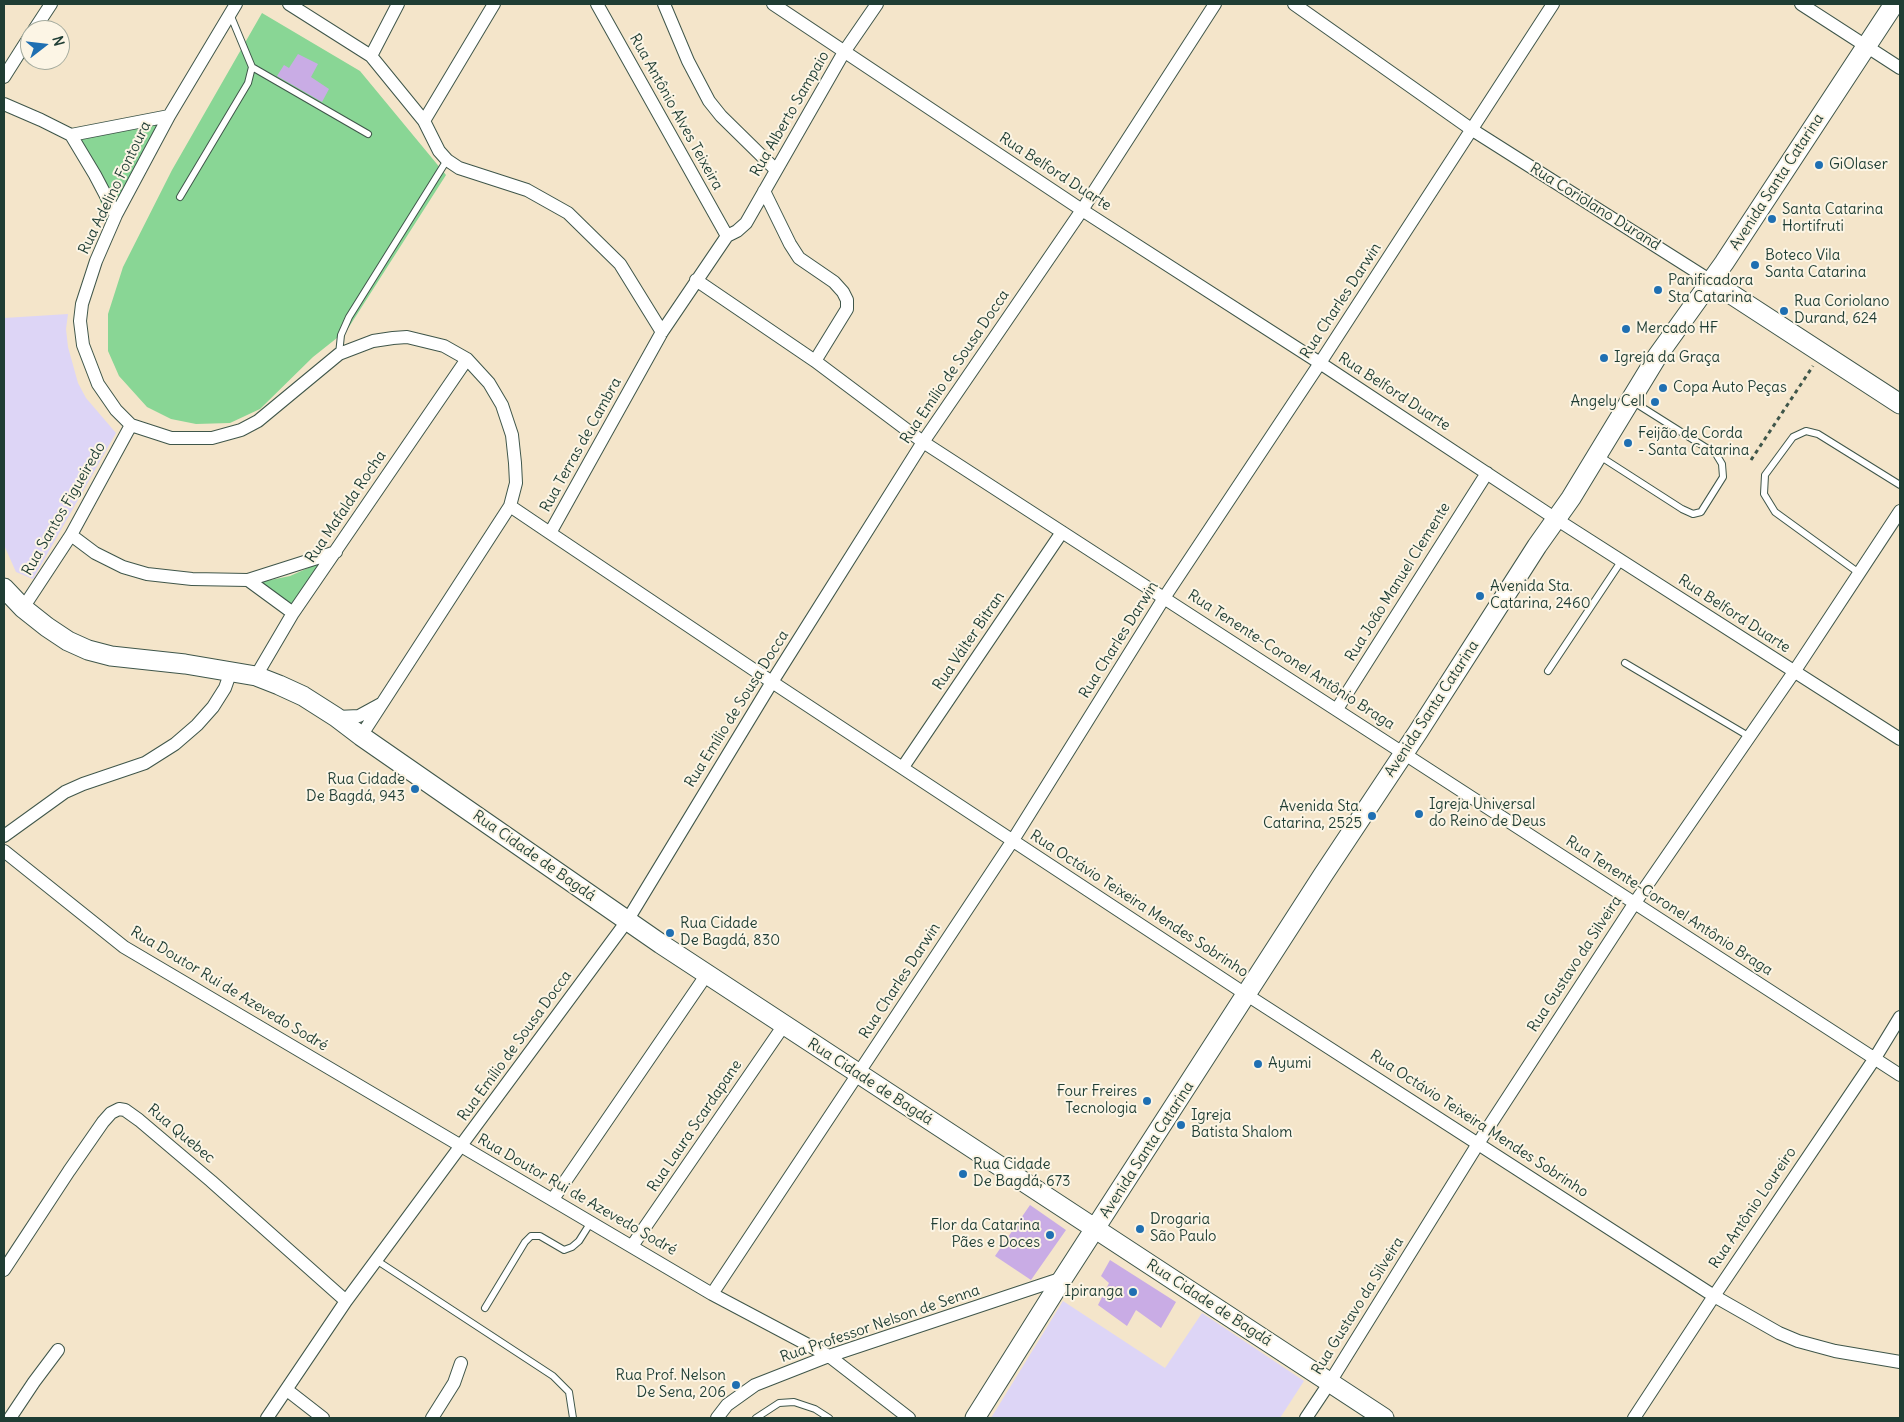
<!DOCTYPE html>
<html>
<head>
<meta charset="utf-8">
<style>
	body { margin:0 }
	#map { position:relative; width:1904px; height:1422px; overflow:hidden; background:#f4e5ca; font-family:Delius,sans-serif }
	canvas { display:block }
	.frame { position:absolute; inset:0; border:5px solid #1f3d34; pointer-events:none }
	.north { position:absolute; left:20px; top:20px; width:50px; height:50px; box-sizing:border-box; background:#fcf5e5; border:1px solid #a4ab9e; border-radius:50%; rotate:74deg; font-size:14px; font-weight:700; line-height:20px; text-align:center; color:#1f3d34 }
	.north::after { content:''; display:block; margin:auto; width:18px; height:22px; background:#1f6fb2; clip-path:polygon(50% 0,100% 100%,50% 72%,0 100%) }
</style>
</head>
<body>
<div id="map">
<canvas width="1904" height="1422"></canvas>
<div class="frame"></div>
<div class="north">N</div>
</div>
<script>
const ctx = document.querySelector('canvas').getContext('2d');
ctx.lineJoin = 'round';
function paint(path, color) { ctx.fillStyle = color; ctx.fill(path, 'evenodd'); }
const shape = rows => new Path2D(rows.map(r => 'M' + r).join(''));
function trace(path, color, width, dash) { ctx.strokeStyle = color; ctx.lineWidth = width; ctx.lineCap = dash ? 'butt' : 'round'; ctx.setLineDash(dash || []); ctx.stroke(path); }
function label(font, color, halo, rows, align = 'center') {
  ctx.font = font + ' Delius,sans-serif'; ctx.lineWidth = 4; ctx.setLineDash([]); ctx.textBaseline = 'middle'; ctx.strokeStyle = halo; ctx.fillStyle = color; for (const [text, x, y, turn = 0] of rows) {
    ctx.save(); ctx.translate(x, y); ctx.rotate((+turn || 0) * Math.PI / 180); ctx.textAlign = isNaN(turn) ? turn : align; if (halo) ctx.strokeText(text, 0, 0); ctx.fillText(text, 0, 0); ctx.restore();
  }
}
paint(shape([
	[68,314,66,329,68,347,78,383,86,398,116,433,33,579,16,572,4,545,4,318],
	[1063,1301,1165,1368,1202,1313,1304,1381,1280,1418,991,1418]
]), '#ddd5f6');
paint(shape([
	[262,13,360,71,446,175,347,330,313,357,260,409,230,423,196,424,171,419,147,407,119,376,108,351,108,314,123,267,172,170],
	[172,120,111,238,96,186,69,142],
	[324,561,295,607,256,583,290,576]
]), '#89d695');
paint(shape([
	[298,54,318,64,311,77,329,89,322,102,277,76,284,65,289,68],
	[1030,1205,1066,1230,1031,1280,995,1256],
	[1110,1260,1176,1302,1161,1328,1136,1310,1127,1326,1098,1305,1109,1283,1101,1276]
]), '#c9ace5');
const lane = shape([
	[252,67,368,134],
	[180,197,248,83,252,67,230,14],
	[339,354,341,335,349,317,447,160],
	[1598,455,1682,509,1693,514,1701,512,1723,477,1722,464,1716,454,1632,401],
	[1859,573,1775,512,1764,494,1765,475,1793,437,1806,431,1818,434,1900,485],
	[1625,663,1750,737],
	[1548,671,1622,560],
	[376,1260,553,1376,569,1392,573,1418],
	[485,1308,525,1242,531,1236,540,1236,564,1250,572,1247,579,1241,591,1222],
	[756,1418,779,1403,794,1402,815,1409,829,1418]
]);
const street = shape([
	[236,4,169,116,116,215,96,261,82,304,80,321,83,345,98,384,116,410,131,425,171,438,212,438,241,430,258,421,339,354,373,341,393,338,407,337,444,346,467,359,489,383,502,405,512,435,515,463,516,483,510,506],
	[289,4,371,56,424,121,439,151,447,160,459,168,527,190,568,213,620,264,662,332],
	[597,4,727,236],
	[664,4,688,61,709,101,721,116,776,170],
	[773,4,1082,210,1320,363,1556,519,1900,739],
	[1294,4,1471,129,1711,281],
	[1801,4,1900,68],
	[34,30,51,4],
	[371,56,398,4],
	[4,77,30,36],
	[4,104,41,120,71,135,95,175,116,215],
	[424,121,494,4],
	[71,135,169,116],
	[764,191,790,244,799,258,834,282,843,292,847,300,847,309,815,361],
	[727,236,737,231,746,223,844,52,877,4],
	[696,280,815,361,923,442,1900,1075],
	[550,533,772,682,1247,995,1714,1296,1779,1333,1798,1341,1835,1351,1900,1362],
	[71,535,95,553,123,567,147,574,192,579,248,580,336,552],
	[248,580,293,613],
	[23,608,71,535,131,425],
	[256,676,293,613,467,359],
	[1337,709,1487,473],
	[337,717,359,716,381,704],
	[361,736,510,506,550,533,662,332,727,236],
	[903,767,1062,532],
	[4,836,65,792,83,784,145,763,175,744,197,725,213,707,225,688,231,671],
	[4,851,124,947,712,1294,829,1356,909,1418],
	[553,1199,707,974],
	[632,1246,784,1025],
	[4,1270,69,1171,103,1122,111,1113,119,1109,125,1110,139,1120,211,1181,346,1301],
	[712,1294,1013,840,1164,598,1320,363,1553,4],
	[287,1390,323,1418],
	[10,1418,34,1382,58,1350],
	[267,1418,346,1301,627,921,772,682,923,442,1082,210,1215,4],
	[432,1418,454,1383,461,1363],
	[717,1418,727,1405,755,1385,829,1356,1063,1278],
	[1306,1418,1330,1382,1486,1131,1634,904,1794,672,1900,511],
	[1634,1418,1714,1296,1875,1058,1900,1017]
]);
const secondary = shape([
	[1711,281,1900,404],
	[4,588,23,608,47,627,68,641,88,650,111,656,185,664,256,676,279,685,303,696,336,717,361,736,661,944,1384,1418],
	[975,1418,1063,1278,1323,875,1418,732,1537,546,1571,498,1658,355,1724,263,1894,4]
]);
trace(lane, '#3f564a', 8);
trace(street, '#3f564a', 14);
trace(secondary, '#3f564a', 21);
trace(shape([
	[1751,460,1813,366]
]), '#3f564a', 3, [4, 4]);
trace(lane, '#fff', 6);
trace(street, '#fff', 12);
trace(secondary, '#fff', 19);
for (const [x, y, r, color] of [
	[1819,165,5,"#1f6fb2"],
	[1772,219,5,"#1f6fb2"],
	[1755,265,5,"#1f6fb2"],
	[1658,290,5,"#1f6fb2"],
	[1784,311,5,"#1f6fb2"],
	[1626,329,5,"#1f6fb2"],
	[1604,358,5,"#1f6fb2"],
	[1663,388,5,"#1f6fb2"],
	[1655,402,5,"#1f6fb2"],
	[1628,443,5,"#1f6fb2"],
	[1480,596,5,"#1f6fb2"],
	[415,789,5,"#1f6fb2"],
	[1419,814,5,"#1f6fb2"],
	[1372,816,5,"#1f6fb2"],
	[670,933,5,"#1f6fb2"],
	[1258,1064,5,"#1f6fb2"],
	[1147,1101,5,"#1f6fb2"],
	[1181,1125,5,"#1f6fb2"],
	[963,1174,5,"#1f6fb2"],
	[1140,1229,5,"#1f6fb2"],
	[1050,1235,5,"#1f6fb2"],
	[1133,1292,5,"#1f6fb2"],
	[736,1385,5,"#1f6fb2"]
]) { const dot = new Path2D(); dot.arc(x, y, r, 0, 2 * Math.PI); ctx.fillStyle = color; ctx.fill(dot); trace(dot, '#fcf5e5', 2); }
label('15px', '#1f3d34', '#fcf5e5', [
	["Rua Antônio Alves Teixeira",676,112,61],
	["Rua Alberto Sampaio",790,114,-60],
	["Rua Belford Duarte",1055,172,33],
	["Avenida Santa Catarina",1777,182,-57],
	["Rua Adelino Fontoura",115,188,-64],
	["Rua Coriolano Durand",1595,207,32],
	["Rua Charles Darwin",1341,301,-57],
	["Rua Emílio de Sousa Docca",955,367,-56],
	["Rua Belford Duarte",1394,392,33],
	["Rua Terras de Cambra",581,445,-61],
	["Rua Mafalda Rocha",346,507,-56],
	["Rua Santos Figueiredo",64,509,-60],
	["Rua João Manuel Clemente",1398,582,-58],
	["Rua Belford Duarte",1734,614,33],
	["Rua Charles Darwin",1119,640,-58],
	["Rua Válter Bitran",969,641,-56],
	["Rua Tenente-Coronel Antônio Braga",1291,660,33],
	["Rua Emílio de Sousa Docca",737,709,-58],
	["Avenida Santa Catarina",1432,709,-57],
	["Rua Cidade de Bagdá",534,856,35],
	["Rua Octávio Teixeira Mendes Sobrinho",1139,904,33],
	["Rua Tenente-Coronel Antônio Braga",1669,906,33],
	["Rua Gustavo da Silveira",1575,964,-57],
	["Rua Charles Darwin",900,981,-57],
	["Rua Doutor Rui de Azevedo Sodré",229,989,31],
	["Rua Emílio de Sousa Docca",515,1046,-54],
	["Rua Cidade de Bagdá",870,1082,33],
	["Rua Octávio Teixeira Mendes Sobrinho",1479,1124,33],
	["Rua Laura Scardapane",695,1126,-56],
	["Rua Quebec",181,1134,40],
	["Avenida Santa Catarina",1147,1150,-57],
	["Rua Doutor Rui de Azevedo Sodré",577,1195,30],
	["Rua Antônio Loureiro",1753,1208,-56],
	["Rua Cidade de Bagdá",1209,1303,33],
	["Rua Gustavo da Silveira",1358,1306,-58],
	["Rua Professor Nelson de Senna",880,1324,-19]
]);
label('15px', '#1f3d34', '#fcf5e5', [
	["GiOlaser",1829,165],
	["Santa Catarina",1782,210],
	["Hortifruti",1782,227],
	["Boteco Vila",1765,256],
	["Santa Catarina",1765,273],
	["Panificadora",1668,281],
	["Sta Catarina",1668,298],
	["Rua Coriolano",1794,302],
	["Durand, 624",1794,319],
	["Mercado HF",1636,329],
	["Igreja da Graça",1614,358],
	["Copa Auto Peças",1673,388],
	["Angely Cell",1645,402,"right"],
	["Feijão de Corda",1638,434],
	["- Santa Catarina",1638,451],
	["Avenida Sta.",1490,587],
	["Catarina, 2460",1490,604],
	["Rua Cidade",405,780,"right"],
	["De Bagdá, 943",405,797,"right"],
	["Igreja Universal",1429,805],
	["do Reino de Deus",1429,822],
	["Avenida Sta.",1362,807,"right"],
	["Catarina, 2525",1362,824,"right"],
	["Rua Cidade",680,924],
	["De Bagdá, 830",680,941],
	["Ayumi",1268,1064],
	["Four Freires",1137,1092,"right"],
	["Tecnologia",1137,1109,"right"],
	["Igreja",1191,1116],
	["Batista Shalom",1191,1133],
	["Rua Cidade",973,1165],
	["De Bagdá, 673",973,1182],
	["Drogaria",1150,1220],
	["São Paulo",1150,1237],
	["Flor da Catarina",1040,1226,"right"],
	["Pães e Doces",1040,1243,"right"],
	["Ipiranga",1123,1292,"right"],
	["Rua Prof. Nelson",726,1376,"right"],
	["De Sena, 206",726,1393,"right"]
], 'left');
</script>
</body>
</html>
